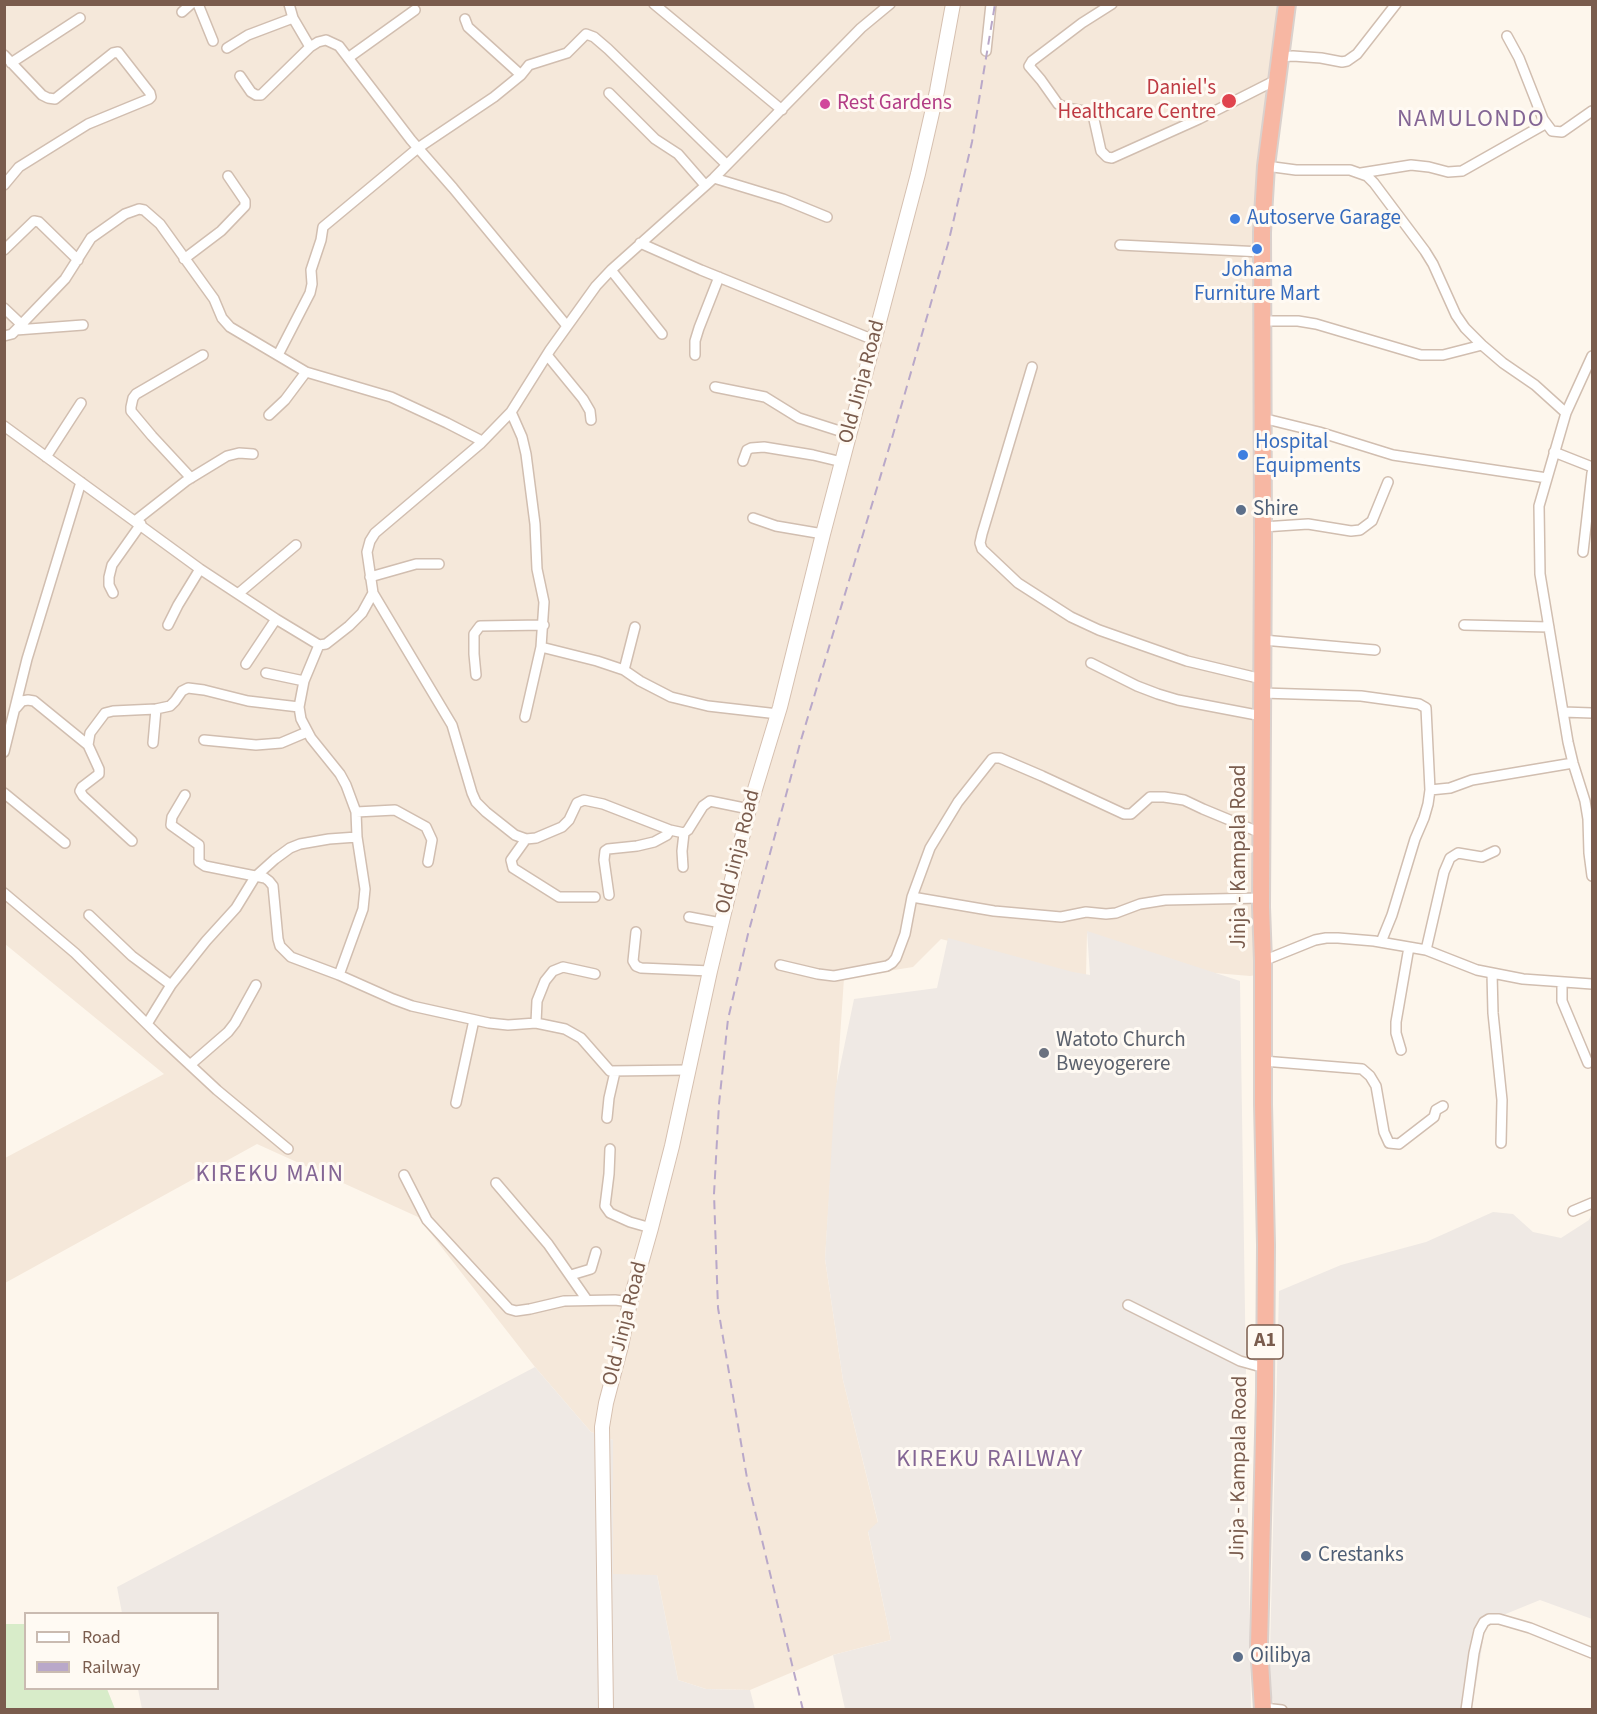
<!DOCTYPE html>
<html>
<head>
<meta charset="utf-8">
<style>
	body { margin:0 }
	#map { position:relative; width:1597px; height:1714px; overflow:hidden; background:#fdf6ec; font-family:"Source Sans 3",sans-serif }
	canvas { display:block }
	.frame { position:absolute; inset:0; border:6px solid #7a5c4d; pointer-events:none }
	.legend { position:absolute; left:24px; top:1612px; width:195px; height:78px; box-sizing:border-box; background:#fffaf3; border:2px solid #cabbb1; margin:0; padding:8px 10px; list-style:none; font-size:18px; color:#7a5c4d }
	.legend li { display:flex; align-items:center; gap:12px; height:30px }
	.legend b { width:30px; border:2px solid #cabbb1 }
</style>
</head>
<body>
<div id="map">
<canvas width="1597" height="1714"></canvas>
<div class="frame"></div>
<ul class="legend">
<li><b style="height:8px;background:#fff"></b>Road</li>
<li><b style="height:8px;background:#b9a8c9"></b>Railway</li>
</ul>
</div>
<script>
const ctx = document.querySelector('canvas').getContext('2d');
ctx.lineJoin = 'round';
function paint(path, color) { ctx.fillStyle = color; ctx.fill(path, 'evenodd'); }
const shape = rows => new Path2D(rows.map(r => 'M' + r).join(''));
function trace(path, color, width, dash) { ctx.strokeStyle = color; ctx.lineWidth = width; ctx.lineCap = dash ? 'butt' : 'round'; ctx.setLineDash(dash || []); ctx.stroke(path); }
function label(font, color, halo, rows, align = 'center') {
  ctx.font = font + ' "Source Sans 3",sans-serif'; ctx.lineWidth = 6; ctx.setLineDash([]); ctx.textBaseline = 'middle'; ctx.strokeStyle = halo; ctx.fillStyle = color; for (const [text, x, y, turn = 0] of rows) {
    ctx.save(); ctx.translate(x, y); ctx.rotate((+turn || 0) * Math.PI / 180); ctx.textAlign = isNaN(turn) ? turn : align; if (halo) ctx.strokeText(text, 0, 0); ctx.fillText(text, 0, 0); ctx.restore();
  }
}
paint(shape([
	[5,5,1287,5,1266,166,1263,974,1250,976,1191,971,1087,933,1086,976,941,939,913,967,844,978,825,1259,843,1380,878,1523,868,1532,891,1640,833,1655,750,1690,706,1689,678,1680,657,1575,613,1575,613,1440,591,1432,535,1367,418,1217,257,1144,5,1283,5,1158,164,1074,5,944]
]), '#f5e8da');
paint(shape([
	[1087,931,1240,981,1251,1709,845,1709,833,1655,891,1640,868,1531,878,1522,843,1380,825,1259,835,1091,854,999,937,988,948,938,1073,972,1090,975],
	[1493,1212,1513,1214,1533,1232,1561,1238,1589,1220,1592,1213,1592,1619,1540,1600,1486,1622,1472,1709,1276,1709,1269,1690,1279,1291,1341,1265,1426,1242],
	[535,1367,591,1432,613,1440,613,1574,657,1575,678,1680,706,1689,750,1690,755,1709,142,1709,138,1689,218,1688,218,1614,122,1613,117,1587]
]), '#efe9e4');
paint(shape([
	[5,1624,25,1624,26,1688,107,1689,115,1709,5,1709]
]), '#d8ecc9');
const street = shape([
	[198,4,213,41],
	[289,4,293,18,310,47,318,42,326,40,339,46,411,140,453,188,567,326],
	[654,4,782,110],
	[1112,4,1082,23,1032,61,1029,66,1041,80,1058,104,1067,108,1089,112,1093,115,1101,151,1107,157,1112,158,1199,119,1278,79],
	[182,12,191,4],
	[465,19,468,27,521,75],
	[1507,36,1519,58,1543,119,1552,131,1562,132,1592,111],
	[227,48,248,35,293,18],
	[986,51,991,4],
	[4,55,42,95,48,98,55,99,113,53,118,52,150,93,151,97,149,99,88,124,19,167,4,185],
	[1281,57,1293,56,1321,58,1342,62,1347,61,1357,54,1396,4],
	[348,58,415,10],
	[11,63,80,18],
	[240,76,251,92,256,95,261,95,310,47],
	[609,93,655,139,678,154,705,185],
	[1266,166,1296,170,1350,170,1367,176,1374,183,1425,251,1433,264,1456,315,1465,328,1482,345,1503,363,1535,385,1566,413],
	[1361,173,1411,165,1429,167,1448,172,1462,171,1545,124],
	[714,178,783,199,827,217],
	[640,243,701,270,874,340],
	[1120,245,1262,252],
	[4,250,34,221,39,222,78,260],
	[184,259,221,231,245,206,245,201,228,176],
	[611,270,662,334],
	[4,308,21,324],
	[1262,321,1298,321,1316,324,1421,355,1443,355,1482,345],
	[16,330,83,325],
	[4,336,12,334,16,330,65,279,91,238,125,214,139,209,144,210,160,224,214,299,222,318,230,327,306,372,391,397,447,423,482,441],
	[278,355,310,293,312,284,311,270,321,240,323,227,418,148,494,97,521,75,529,65,567,53,586,34,594,37,608,49,726,164],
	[547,355,583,399,590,411,591,420],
	[695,355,695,341,699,328,719,277],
	[1592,356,1566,413,1539,506,1540,574,1568,742,1573,763,1585,801,1588,819,1589,853,1592,876],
	[1032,367,982,534,980,543,982,549,1018,583,1071,617,1099,630,1187,661,1262,679],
	[715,387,765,397,799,418,849,434],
	[511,412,522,437,526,454,535,524,537,569,544,602,541,647,525,717],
	[269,415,285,400,306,372],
	[1262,418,1319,432,1393,455,1547,478],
	[4,426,200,569,276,619,319,645,326,644,349,626,362,613,373,593,367,552,370,541,375,533,480,444,511,412,550,350,596,286,611,270,714,178,861,28,890,4],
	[1554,452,1592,467],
	[46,457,81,403],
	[743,461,747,450,751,448,764,447,813,455,842,462],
	[191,478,152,436,131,411,131,407,133,398,136,394,203,355],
	[753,518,776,526,823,534],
	[135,521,186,481,227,456,239,453,253,454],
	[1263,527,1308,524,1351,531,1360,530,1372,521,1388,482],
	[1583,552,1592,473],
	[370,577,416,564,439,564],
	[113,593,109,585,109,577,112,565,141,524],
	[239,593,296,545],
	[373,593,452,725,472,793,476,802,486,812,515,835,526,839,536,838,562,827,569,820,577,803,584,800,603,804,670,830,684,833,688,830,703,806,710,801,749,809],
	[168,625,178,605,200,569],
	[1464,625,1549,627],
	[1263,640,1375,650],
	[319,645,304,681,299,707,301,719,311,738,340,774,346,785,356,812,357,837,365,889,363,909,339,975],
	[541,647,597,661,624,670,640,681,671,697,708,706,778,714],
	[1091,663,1137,686,1158,694,1178,700,1262,716],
	[246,664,276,619],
	[624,670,635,627],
	[266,673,304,681],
	[476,675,474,654,474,634,480,626,544,625],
	[1262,693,1361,696,1419,704,1426,708,1430,790,1428,804,1424,818,1415,839,1392,915,1381,942],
	[16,708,22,701,28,700,34,701,88,745],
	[1563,712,1592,713],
	[204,740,256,745,281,743,307,732],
	[153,743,156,709],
	[4,752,27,659,81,482],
	[1430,790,1450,788,1472,780,1573,763],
	[4,793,65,843],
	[185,795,172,817,171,825,199,845,199,862,205,866,265,878,269,881,273,886,278,939,280,946,291,957,339,975,393,999,412,1006,489,1023,508,1025,536,1023,565,1029,581,1038,610,1071,689,1070],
	[356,812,395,810,426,827,432,840,428,862],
	[526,839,511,860,513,868,559,897,595,897],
	[132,841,83,796,80,791,82,787,99,774,99,769,88,745,90,733,105,713,113,711,156,709,170,706,175,701,182,691,188,688,204,690,248,701,299,707],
	[683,867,682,851,684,833],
	[4,893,75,953,160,1037,217,1090,288,1149],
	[609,895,604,860,605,851,608,849,637,846,654,842,667,835,670,830],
	[912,897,994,911,1061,917,1086,912,1106,914,1116,913,1140,904,1165,900,1261,898],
	[89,915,132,956,171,985],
	[689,917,721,923],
	[636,932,633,961,636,966,641,968,710,971],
	[1426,950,1444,872,1450,858,1458,853,1482,857,1495,851],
	[1263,961,1315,940,1326,938,1338,938,1374,941,1426,950,1477,970,1523,979,1592,984],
	[780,965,818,974,834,976,887,966,892,963,896,958,905,934,912,897,930,848,958,802,992,759,994,758,1000,758,1042,776,1124,814,1131,814,1150,797,1164,797,1184,800,1203,809,1261,833],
	[1492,973,1493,1013,1502,1100,1501,1143],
	[1562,982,1562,1001,1588,1063],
	[536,1023,537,1001,545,981,553,971,563,967,595,974],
	[147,1024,171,985,206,941,236,908,255,877,275,859,290,848,300,844,329,839,357,837],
	[1401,1050,1396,1033,1396,1022,1409,947],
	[1263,1061,1362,1069,1370,1076,1376,1086,1384,1132,1389,1143,1399,1144,1434,1117,1436,1110,1443,1106],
	[190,1065,228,1032,235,1023,256,985],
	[456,1103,474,1020],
	[607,1118,609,1098,615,1072],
	[610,1149,609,1174,605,1206,610,1213,630,1222,651,1228],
	[404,1175,427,1220,509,1309,516,1311,530,1309,564,1301,615,1300,630,1302],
	[496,1183,548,1244,587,1300],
	[1573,1211,1592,1203],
	[571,1275,591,1269,596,1252],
	[1128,1305,1240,1361,1265,1368],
	[1263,1708,1282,1710],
	[1466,1710,1474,1653,1479,1631,1484,1622,1489,1619,1499,1619,1530,1628,1592,1653]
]);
const secondary = shape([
	[606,1710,602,1427,606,1403,621,1346,630,1302,651,1228,672,1146,710,971,749,809,780,707,823,534,918,174,937,91,953,4]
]);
const highway = shape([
	[1263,1710,1259,1646,1265,1393,1266,1245,1263,1104,1263,961,1261,907,1263,539,1262,232,1266,166,1287,4]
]);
trace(street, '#d1beb0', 12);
trace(secondary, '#d6c0b0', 16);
trace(highway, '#dad1cd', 20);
trace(street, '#fff', 9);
trace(secondary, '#fff', 14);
trace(highway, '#f7b7a3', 16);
trace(shape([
	[803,1710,747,1478,718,1308,714,1194,719,1104,728,1019,748,934,801,740,892,438,948,244,972,142,995,4]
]), '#b9a8c9', 2, [9, 6]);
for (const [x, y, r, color] of [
	[1229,101,8,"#e0444e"],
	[825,104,6,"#d1479c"],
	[1235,219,6,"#3f7fe0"],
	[1257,249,6,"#3f7fe0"],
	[1243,455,6,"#3f7fe0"],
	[1241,510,6,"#5c6f8a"],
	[1044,1053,6,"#6b7280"],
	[1306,1556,6,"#5c6f8a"],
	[1238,1657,6,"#5c6f8a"]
]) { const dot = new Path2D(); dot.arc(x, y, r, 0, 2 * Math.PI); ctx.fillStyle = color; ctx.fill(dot); trace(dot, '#fffaf3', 2); }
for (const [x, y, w] of [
	[1265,1342,36]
]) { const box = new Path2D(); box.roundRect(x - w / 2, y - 17, w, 34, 4.5); ctx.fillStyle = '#fffaf3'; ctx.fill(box); trace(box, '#7a5c4d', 1.5); }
label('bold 20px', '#7a5c4d', null, [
	["A1",1265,1342]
]);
label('21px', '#be3a42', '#fffaf3', [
	["Daniel's",1216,89],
	["Healthcare Centre",1216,113]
], 'right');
label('21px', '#b23c85', '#fffaf3', [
	["Rest Gardens",837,104]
], 'left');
label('21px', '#366cbe', '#fffaf3', [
	["Autoserve Garage",1247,219],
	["Johama",1257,271,"center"],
	["Furniture Mart",1257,295,"center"],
	["Hospital",1255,443],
	["Equipments",1255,467]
], 'left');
label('21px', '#7a5c4d', '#fffaf3', [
	["Old Jinja Road",863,382,-75],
	["Old Jinja Road",739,852,-76],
	["Jinja - Kampala Road",1240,857,-90],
	["Old Jinja Road",626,1324,-76],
	["Jinja - Kampala Road",1240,1468,-89]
]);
label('21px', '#4e5e75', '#fffaf3', [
	["Shire",1253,510],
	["Crestanks",1318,1556],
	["Oilibya",1250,1657]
], 'left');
label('21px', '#5b616d', '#fffaf3', [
	["Watoto Church",1056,1041],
	["Bweyogerere",1056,1065]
], 'left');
ctx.letterSpacing = '1.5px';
label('24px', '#846695', '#fffaf3', [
	["NAMULONDO",1471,121],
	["KIREKU MAIN",270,1176],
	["KIREKU RAILWAY",990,1461]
]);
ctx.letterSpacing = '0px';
</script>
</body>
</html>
